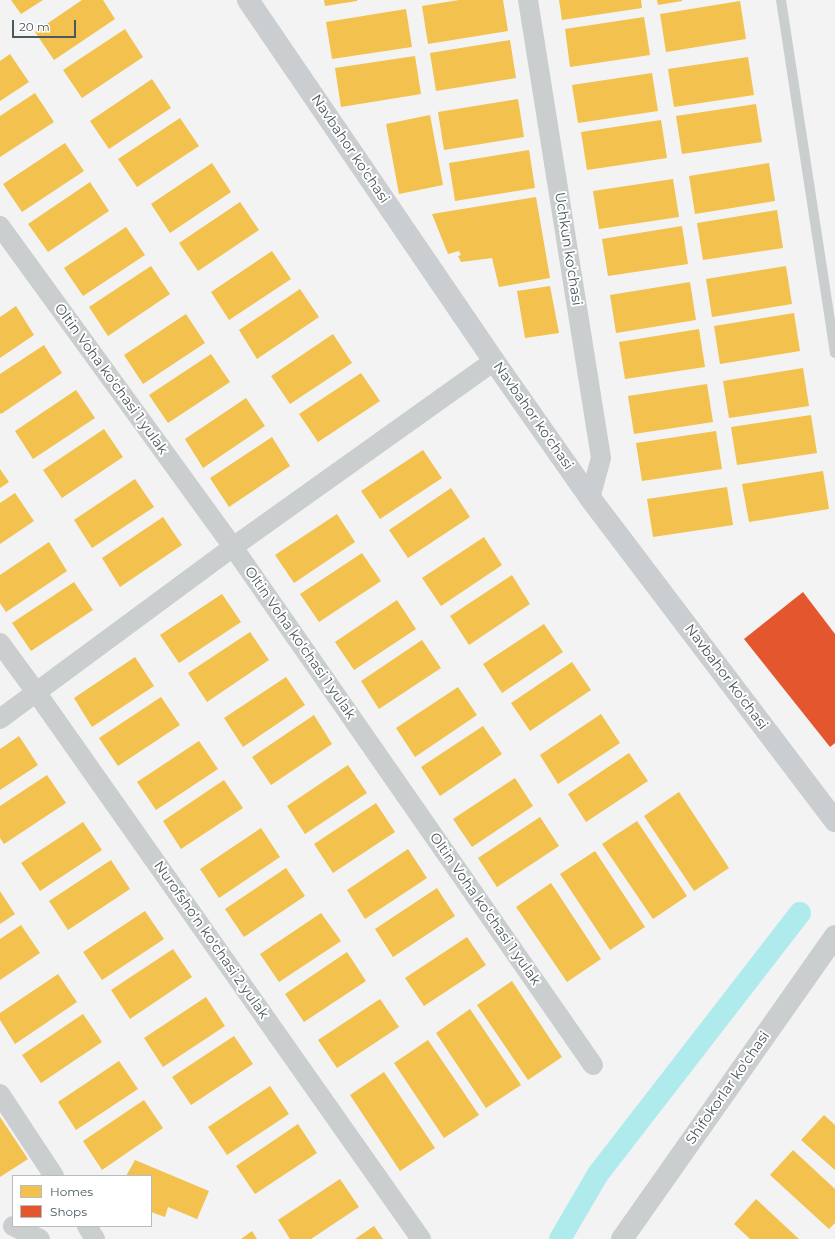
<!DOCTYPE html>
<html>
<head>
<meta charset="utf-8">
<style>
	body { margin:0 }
	#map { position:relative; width:835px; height:1239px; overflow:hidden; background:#f3f3f3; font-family:Montserrat,sans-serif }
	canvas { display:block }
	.legend { position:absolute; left:12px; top:1175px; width:140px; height:52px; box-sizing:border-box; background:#fff; border:1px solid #b7bdbf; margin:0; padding:5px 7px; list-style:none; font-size:12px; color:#4a595f }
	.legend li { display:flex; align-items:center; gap:8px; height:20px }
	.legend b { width:20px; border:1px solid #b7bdbf }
	.scale { position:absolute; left:12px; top:20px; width:64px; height:18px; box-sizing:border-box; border:2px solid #4a595f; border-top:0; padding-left:5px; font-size:12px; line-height:14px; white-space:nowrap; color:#4a595f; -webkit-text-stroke:3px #fff; paint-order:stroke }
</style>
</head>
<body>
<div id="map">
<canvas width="835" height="1239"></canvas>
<ul class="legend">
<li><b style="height:11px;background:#f2c14e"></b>Homes</li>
<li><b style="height:11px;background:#e4572e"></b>Shops</li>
</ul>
<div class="scale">20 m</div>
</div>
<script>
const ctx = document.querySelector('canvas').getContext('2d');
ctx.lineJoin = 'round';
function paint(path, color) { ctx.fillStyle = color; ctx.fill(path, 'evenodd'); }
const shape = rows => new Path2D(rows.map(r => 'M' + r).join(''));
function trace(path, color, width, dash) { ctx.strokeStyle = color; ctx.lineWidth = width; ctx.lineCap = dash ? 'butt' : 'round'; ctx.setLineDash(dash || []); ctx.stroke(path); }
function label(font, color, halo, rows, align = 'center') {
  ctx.font = font + ' Montserrat,sans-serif'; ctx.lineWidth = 4; ctx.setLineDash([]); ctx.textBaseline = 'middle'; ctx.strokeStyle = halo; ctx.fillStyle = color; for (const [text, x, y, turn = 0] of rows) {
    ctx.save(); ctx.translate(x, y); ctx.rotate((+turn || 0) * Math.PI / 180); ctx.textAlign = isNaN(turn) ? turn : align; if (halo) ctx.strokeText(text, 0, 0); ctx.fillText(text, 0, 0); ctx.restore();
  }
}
paint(shape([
	[11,0,43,0,21,14],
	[82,0,103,0,115,19,54,60,35,32],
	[324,0,357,0,357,1,325,6],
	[459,0,503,0,508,31,428,44,422,6],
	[559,0,641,0,642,8,562,20],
	[657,0,682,0,682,1,658,5],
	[740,1,746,39,666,52,660,14],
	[406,9,412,47,332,59,326,22],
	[644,17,650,55,570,67,565,29],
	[125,29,143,57,82,98,63,70],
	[510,40,516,78,436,91,430,53],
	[10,54,29,82,0,101,0,61],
	[415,56,421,94,341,107,335,68],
	[748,57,754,95,674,107,668,69],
	[652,73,658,111,578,123,572,85],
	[152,79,171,108,109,149,90,121],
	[35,93,54,122,0,157,0,116],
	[518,99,524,137,444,150,438,112],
	[756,104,762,142,682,154,676,116],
	[430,115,443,185,399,194,386,124],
	[180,118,199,146,137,187,118,159],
	[661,120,667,158,587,170,581,132],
	[65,143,84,171,22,212,3,184],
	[529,150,535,188,455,201,449,163],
	[212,163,231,192,170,233,151,204],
	[769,163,775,201,695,214,689,176],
	[673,179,679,217,599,229,593,191],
	[90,182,109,211,48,252,28,224],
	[536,197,550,278,499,287,492,258,461,262,458,256,461,255,459,251,448,254,432,214],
	[240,202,259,230,198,271,179,243],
	[777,210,783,248,703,260,697,223],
	[682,226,688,264,608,276,602,239],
	[126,227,145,255,83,296,64,268],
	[272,251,291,279,229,320,211,292],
	[151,266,170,294,108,336,89,307],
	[786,266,792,304,712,317,706,279],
	[690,282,696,320,616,333,610,295],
	[550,286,559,333,525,338,517,291],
	[300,289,319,317,257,359,239,330],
	[16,306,34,335,0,358,0,317],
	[794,313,800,351,720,364,714,326],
	[186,314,205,343,143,384,124,355],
	[699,329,705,367,625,379,619,342],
	[333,334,352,363,290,404,271,376],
	[44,345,62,373,1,414,0,413,0,374],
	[211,354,230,382,168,423,149,395],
	[803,368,809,406,729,418,723,381],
	[361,373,380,401,318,442,299,414],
	[707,384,713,422,634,434,628,396],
	[76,390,95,418,33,459,15,431],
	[246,398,265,426,203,468,185,439],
	[811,415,817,453,737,465,731,427],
	[104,429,123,457,62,498,43,470],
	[716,431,722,469,642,481,636,443],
	[272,437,290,466,229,507,210,478],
	[423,450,442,478,380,519,361,491],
	[0,469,9,482,0,488],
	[823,471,829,509,749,522,742,484],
	[135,479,154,507,92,548,74,520],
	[727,487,733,525,653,537,647,499],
	[451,488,470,517,408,558,389,530],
	[15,493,34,521,0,544,0,503],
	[337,514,355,542,294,583,275,555],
	[163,517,182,545,120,587,102,558],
	[484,537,502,565,441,606,422,578],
	[49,542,67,571,6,612,0,603,0,575],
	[362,553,381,581,319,622,300,594],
	[512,575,530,604,469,645,450,616],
	[74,582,93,610,31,651,12,623],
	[222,594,241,622,179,663,160,635],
	[397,600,416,629,354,670,335,642],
	[544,624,563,652,502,693,483,664],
	[250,632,269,660,207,702,188,673],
	[422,640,441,668,379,709,361,681],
	[135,657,154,686,92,727,74,698],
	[572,662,591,690,530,731,511,703],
	[286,677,305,705,243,747,224,718],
	[458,687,477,715,415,757,396,728],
	[161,697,180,725,118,766,99,738],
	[601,714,620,743,558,784,540,755],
	[314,715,332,744,271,785,252,757],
	[483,726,502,754,440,796,421,767],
	[19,736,38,765,0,790,0,749],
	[199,741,218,769,156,810,137,782],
	[629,753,648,781,586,822,568,794],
	[348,765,367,793,305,834,287,806],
	[47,775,66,803,4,844,0,838,0,806],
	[515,778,533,806,472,847,453,819],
	[224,780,243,808,181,849,163,821],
	[679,792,729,868,694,891,644,816],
	[376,803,395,832,333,873,314,844],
	[540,817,559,846,497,887,478,858],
	[637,821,687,896,653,919,602,844],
	[83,822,102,850,40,891,21,863],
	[261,828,280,857,219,898,200,869],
	[408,849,427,878,365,919,347,890],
	[595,851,645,927,610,950,560,874],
	[111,860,130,889,68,930,49,901],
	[286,868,305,896,244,937,225,909],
	[551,883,601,959,567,982,516,907],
	[437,888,455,916,393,957,375,929],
	[0,891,15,914,0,924],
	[145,911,164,939,102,980,83,952],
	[321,913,341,941,279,982,260,954],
	[21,925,40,953,0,980,0,939],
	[467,937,486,965,424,1006,405,978],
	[173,949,192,977,130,1019,111,990],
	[347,952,366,981,304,1022,285,994],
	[58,974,77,1002,15,1044,0,1020,0,1013],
	[512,981,562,1057,528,1080,477,1005],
	[206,997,225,1026,163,1067,144,1038],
	[380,999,399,1027,337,1068,318,1040],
	[470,1009,521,1085,486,1108,436,1033],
	[83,1014,102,1042,41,1083,22,1055],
	[234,1036,253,1064,191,1105,172,1077],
	[428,1040,479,1115,444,1138,394,1063],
	[119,1061,138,1089,76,1130,58,1102],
	[384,1072,435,1148,400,1171,350,1095],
	[270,1086,289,1114,227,1155,208,1127],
	[144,1100,163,1128,102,1170,83,1141],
	[824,1115,835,1125,835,1170,801,1140],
	[0,1117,28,1159,0,1177],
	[298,1124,317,1153,255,1194,236,1166],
	[793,1150,835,1189,835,1223,829,1229,770,1175],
	[135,1160,209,1191,197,1219,168,1207,165,1217,151,1212,151,1203,152,1200,151,1199,151,1176,126,1176],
	[340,1179,359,1207,311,1239,290,1239,278,1220],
	[756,1199,799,1239,750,1239,734,1224],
	[374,1226,383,1239,355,1239],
	[252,1231,257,1239,241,1239]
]), '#f2c14e');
paint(shape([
	[803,592,835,634,835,743,830,747,744,639]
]), '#e4572e');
trace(shape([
	[560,1239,598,1174,800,913]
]), '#afeaed', 22);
trace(shape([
	[781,0,835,353]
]), '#cacecf', 10);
trace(shape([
	[528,0,601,458,590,498],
	[0,226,233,547,593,1065],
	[0,643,36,692,421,1239],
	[0,719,233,547,494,361],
	[0,1094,54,1176],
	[13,1226,40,1239],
	[87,1226,95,1239]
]), '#cacecf', 20);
trace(shape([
	[622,1239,835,936]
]), '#cacecf', 22);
trace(shape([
	[248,0,494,361,590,498,835,821]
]), '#cbced0', 22);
label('14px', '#4a595f', '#fff', [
	["Navbahor ko'chasi",350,149,56],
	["Uchkun ko'chasi",568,249,81],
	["Oltin Voha ko'chasi 1 yulak",111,379,54],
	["Navbahor ko'chasi",533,416,55],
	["Oltin Voha ko'chasi 1 yulak",300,643,55],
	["Navbahor ko'chasi",726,677,53],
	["Oltin Voha ko'chasi 1 yulak",485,909,55],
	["Nurofsho'n ko'chasi 2 yulak",211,940,55],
	["Shifokorlar ko'chasi",728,1088,-55]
]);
</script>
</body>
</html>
